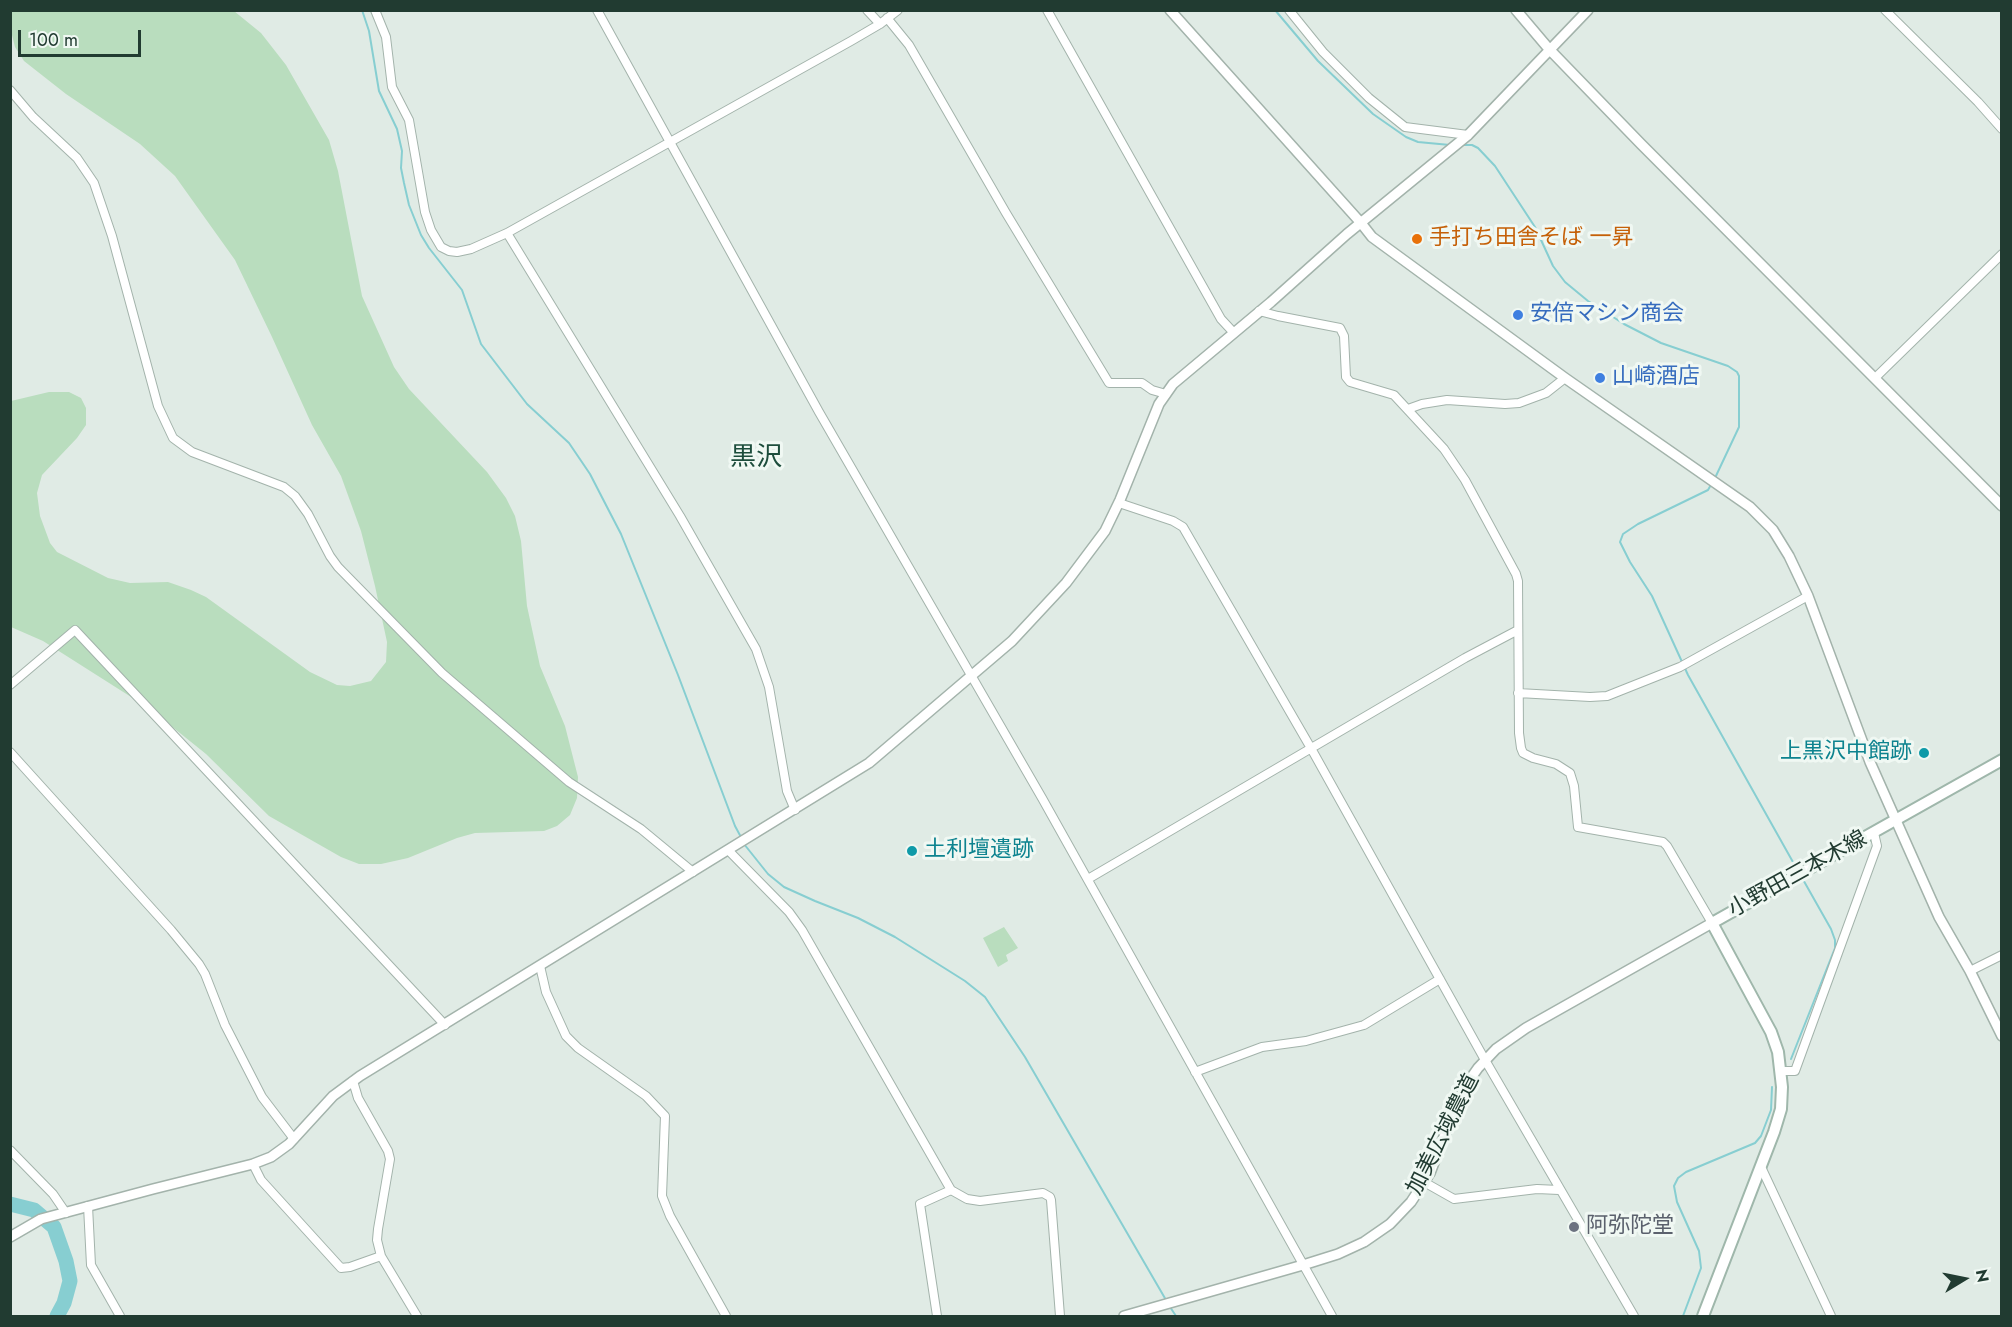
<!DOCTYPE html>
<html>
<head>
<meta charset="utf-8">
<style>
	body { margin:0 }
	#map { position:relative; width:2012px; height:1327px; overflow:hidden; background:#e0ebe5; font-family:Jost,sans-serif }
	canvas { display:block }
	.frame { position:absolute; inset:0; border:12px solid #213b31; pointer-events:none }
	.north { position:absolute; left:1934px; top:1249px; width:60px; height:60px; -webkit-text-stroke:4px #f0f8f3; paint-order:stroke; rotate:80deg; font-size:16px; font-weight:700; line-height:24px; text-align:center; color:#213b31 }
	.north::after { content:''; display:block; margin:auto; width:21px; height:27px; background:#213b31; clip-path:polygon(50% 0,100% 100%,50% 72%,0 100%) }
	.scale { position:absolute; left:18px; top:30px; width:123px; height:27px; box-sizing:border-box; border:3px solid #213b31; border-top:0; padding-left:8px; font-size:18px; line-height:21px; white-space:nowrap; color:#213b31; -webkit-text-stroke:4px #f0f8f3; paint-order:stroke }
</style>
</head>
<body>
<div id="map">
<canvas width="2012" height="1327"></canvas>
<div class="frame"></div>
<div class="north">N</div>
<div class="scale">100 m</div>
</div>
<script>
const ctx = document.querySelector('canvas').getContext('2d');
ctx.lineJoin = 'round';
function paint(path, color) { ctx.fillStyle = color; ctx.fill(path, 'evenodd'); }
const shape = rows => new Path2D(rows.map(r => 'M' + r).join(''));
function trace(path, color, width, dash) { ctx.strokeStyle = color; ctx.lineWidth = width; ctx.lineCap = dash ? 'butt' : 'round'; ctx.setLineDash(dash || []); ctx.stroke(path); }
function label(font, color, halo, rows, align = 'center') {
  ctx.font = font + ' Jost,"Noto Sans JP",sans-serif'; ctx.lineWidth = 6; ctx.setLineDash([]); ctx.textBaseline = 'middle'; ctx.strokeStyle = halo; ctx.fillStyle = color; for (const [text, x, y, turn = 0] of rows) {
    ctx.save(); ctx.translate(x, y); ctx.rotate((+turn || 0) * Math.PI / 180); ctx.textAlign = isNaN(turn) ? turn : align; if (halo) ctx.strokeText(text, 0, 0); ctx.fillText(text, 0, 0); ctx.restore();
  }
}
paint(shape([
	[11,11,234,11,261,33,286,65,329,140,338,171,362,296,394,367,409,389,487,472,506,498,515,516,521,541,527,606,540,666,565,726,578,777,577,798,570,815,557,826,544,831,475,833,457,838,408,858,381,864,359,864,341,857,269,816,206,754,150,709,43,641,11,627,11,401,49,392,69,392,81,398,86,408,86,425,77,438,42,475,37,493,40,516,50,543,57,552,108,578,130,583,168,582,191,590,206,597,310,672,337,685,350,686,371,681,386,662,387,642,375,586,361,531,341,476,312,425,272,337,235,260,175,176,140,144,66,94,24,61,15,47,11,31],
	[1004,927,1018,948,1006,955,1008,961,998,967,983,938]
]), '#b9ddbe');
trace(shape([
	[362,10,369,31,379,91,397,129,402,151,401,168,404,183,409,205,421,235,429,248,462,290,481,344,527,404,569,443,590,474,607,507,621,534,678,675,735,826,742,839],
	[1275,10,1318,61,1373,114,1406,137,1418,142,1450,145],
	[1462,145,1472,145,1478,148,1495,166,1535,227,1553,266,1565,282,1588,301,1624,324,1661,343,1728,366,1737,372,1739,376,1739,427,1715,478],
	[1712,483,1708,490,1638,524,1623,534,1620,542,1630,562,1652,596,1688,675,1798,871],
	[744,844,768,874,784,887,815,901,858,918,895,937,965,981,985,997,1025,1057,1166,1300],
	[1791,1059,1835,948,1835,940,1831,929,1801,876],
	[1170,1307,1176,1316],
	[1683,1316,1701,1268,1699,1251,1677,1202,1674,1186,1678,1178,1686,1172,1755,1143,1761,1136,1771,1110,1772,1087]
]), '#87ced1', 2);
trace(shape([
	[10,1204,34,1210,54,1227,66,1261,70,1281,64,1303,57,1316]
]), '#87ced1', 15);
const minor = shape([
	[375,10,386,37,392,87,409,120,425,212,431,230,441,247,449,251,457,252,471,249,507,233,851,41,880,24,898,10],
	[597,10,819,412,1042,798,1332,1316],
	[867,10,880,24],
	[1047,10,1221,319,1234,333],
	[1289,10,1323,52,1369,98,1405,127,1468,135],
	[1885,10,1978,102,2002,129],
	[887,18,909,45,1006,213,1109,383,1142,383,1152,390,1166,394],
	[10,90,33,117,77,158,94,183,112,236,158,406,173,438,192,452,284,487,295,496,308,514,330,556,338,567,442,673,569,782,641,829,693,872],
	[507,233,680,516,756,649,769,687,787,791,795,810],
	[1259,311,1278,316,1340,328,1344,336,1346,377,1350,382,1394,395,1444,449,1465,480,1516,574,1518,581,1519,733,1521,748,1523,753,1533,758,1556,764,1570,773,1574,786,1578,827,1663,842,1667,846,1712,923],
	[1875,378,2002,254],
	[1408,409,1422,404,1447,400,1505,404,1519,403,1546,393,1565,378],
	[1119,503,1173,521,1183,527,1312,750,1485,1060,1634,1316],
	[10,685,75,630,445,1025],
	[1518,693,1590,697,1607,696,1680,667,1808,596],
	[10,752,171,930,199,964,205,974,225,1025,262,1097,294,1139],
	[728,850,789,912,802,930,951,1190,967,1199,980,1201,1043,1193,1050,1197,1051,1200,1060,1316],
	[1088,879,1465,658,1518,630],
	[540,966,546,992,566,1036,578,1048,646,1096,665,1116,662,1196,670,1216,726,1316],
	[1970,971,2002,955],
	[1781,1071,1795,1071,1877,846,1874,833],
	[1195,1072,1262,1047,1306,1041,1364,1025,1440,979],
	[353,1081,358,1098,388,1151,390,1159,378,1229,377,1240,381,1256,417,1316],
	[10,1150,53,1194,66,1213],
	[253,1164,261,1180,341,1268,350,1267,381,1256],
	[1761,1167,1831,1316],
	[1424,1182,1454,1199,1537,1189,1559,1190],
	[88,1206,91,1265,120,1316],
	[937,1316,920,1204,951,1190]
]);
const tertiary = shape([
	[1170,10,1361,223,1372,237,1565,378,1750,507,1773,530,1789,556,1808,596,1870,762,1939,917,1970,971,2002,1036],
	[1516,10,1549,49,1641,144,2002,506],
	[10,1237,41,1219,153,1189,253,1164,271,1157,289,1144,333,1096,360,1076,869,763,1012,641,1066,583,1105,531,1120,500,1159,404,1173,384,1271,302,1347,234,1468,135,1588,10],
	[1124,1316,1303,1265,1338,1254,1364,1242,1390,1224,1411,1202,1430,1173,1455,1108,1466,1085,1478,1068,1496,1049,1526,1028,1712,923]
]);
const secondary = shape([
	[1703,1316,1774,1132,1781,1109,1782,1087,1778,1052,1771,1032,1712,923,2002,760]
]);
trace(minor, '#a3b3ab', 10);
trace(tertiary, '#a3b3ab', 12);
trace(secondary, '#9fb7ab', 14);
trace(minor, '#fff', 8);
trace(tertiary, '#fff', 9);
trace(secondary, '#fff', 10);
for (const [x, y, r, color] of [
	[1417,239,6,"#e8710a"],
	[1518,315,6,"#3f7fe0"],
	[1600,378,6,"#3f7fe0"],
	[1924,753,6,"#0f9aa8"],
	[912,851,6,"#0f9aa8"],
	[1574,1227,6,"#6b7280"]
]) { const dot = new Path2D(); dot.arc(x, y, r, 0, 2 * Math.PI); ctx.fillStyle = color; ctx.fill(dot); trace(dot, '#f0f8f3', 2); }
label('22px', '#c56008', '#f0f8f3', [
	["手打ち田舎そば 一昇",1429,239]
], 'left');
label('22px', '#366cbe', '#f0f8f3', [
	["安倍マシン商会",1530,315],
	["山崎酒店",1612,378]
], 'left');
label('22px', '#0d838f', '#f0f8f3', [
	["上黒沢中館跡",1912,753],
	["土利壇遺跡",924,851,"left"]
], 'right');
label('22px', '#213b31', '#f0f8f3', [
	["小野田三本木線",1798,875,-29],
	["加美広域農道",1444,1135,-63]
]);
label('22px', '#5b616d', '#f0f8f3', [
	["阿弥陀堂",1586,1227]
], 'left');
label('26px', '#1d4d3c', '#f0f8f3', [
	["黒沢",756,459]
]);
</script>
</body>
</html>
